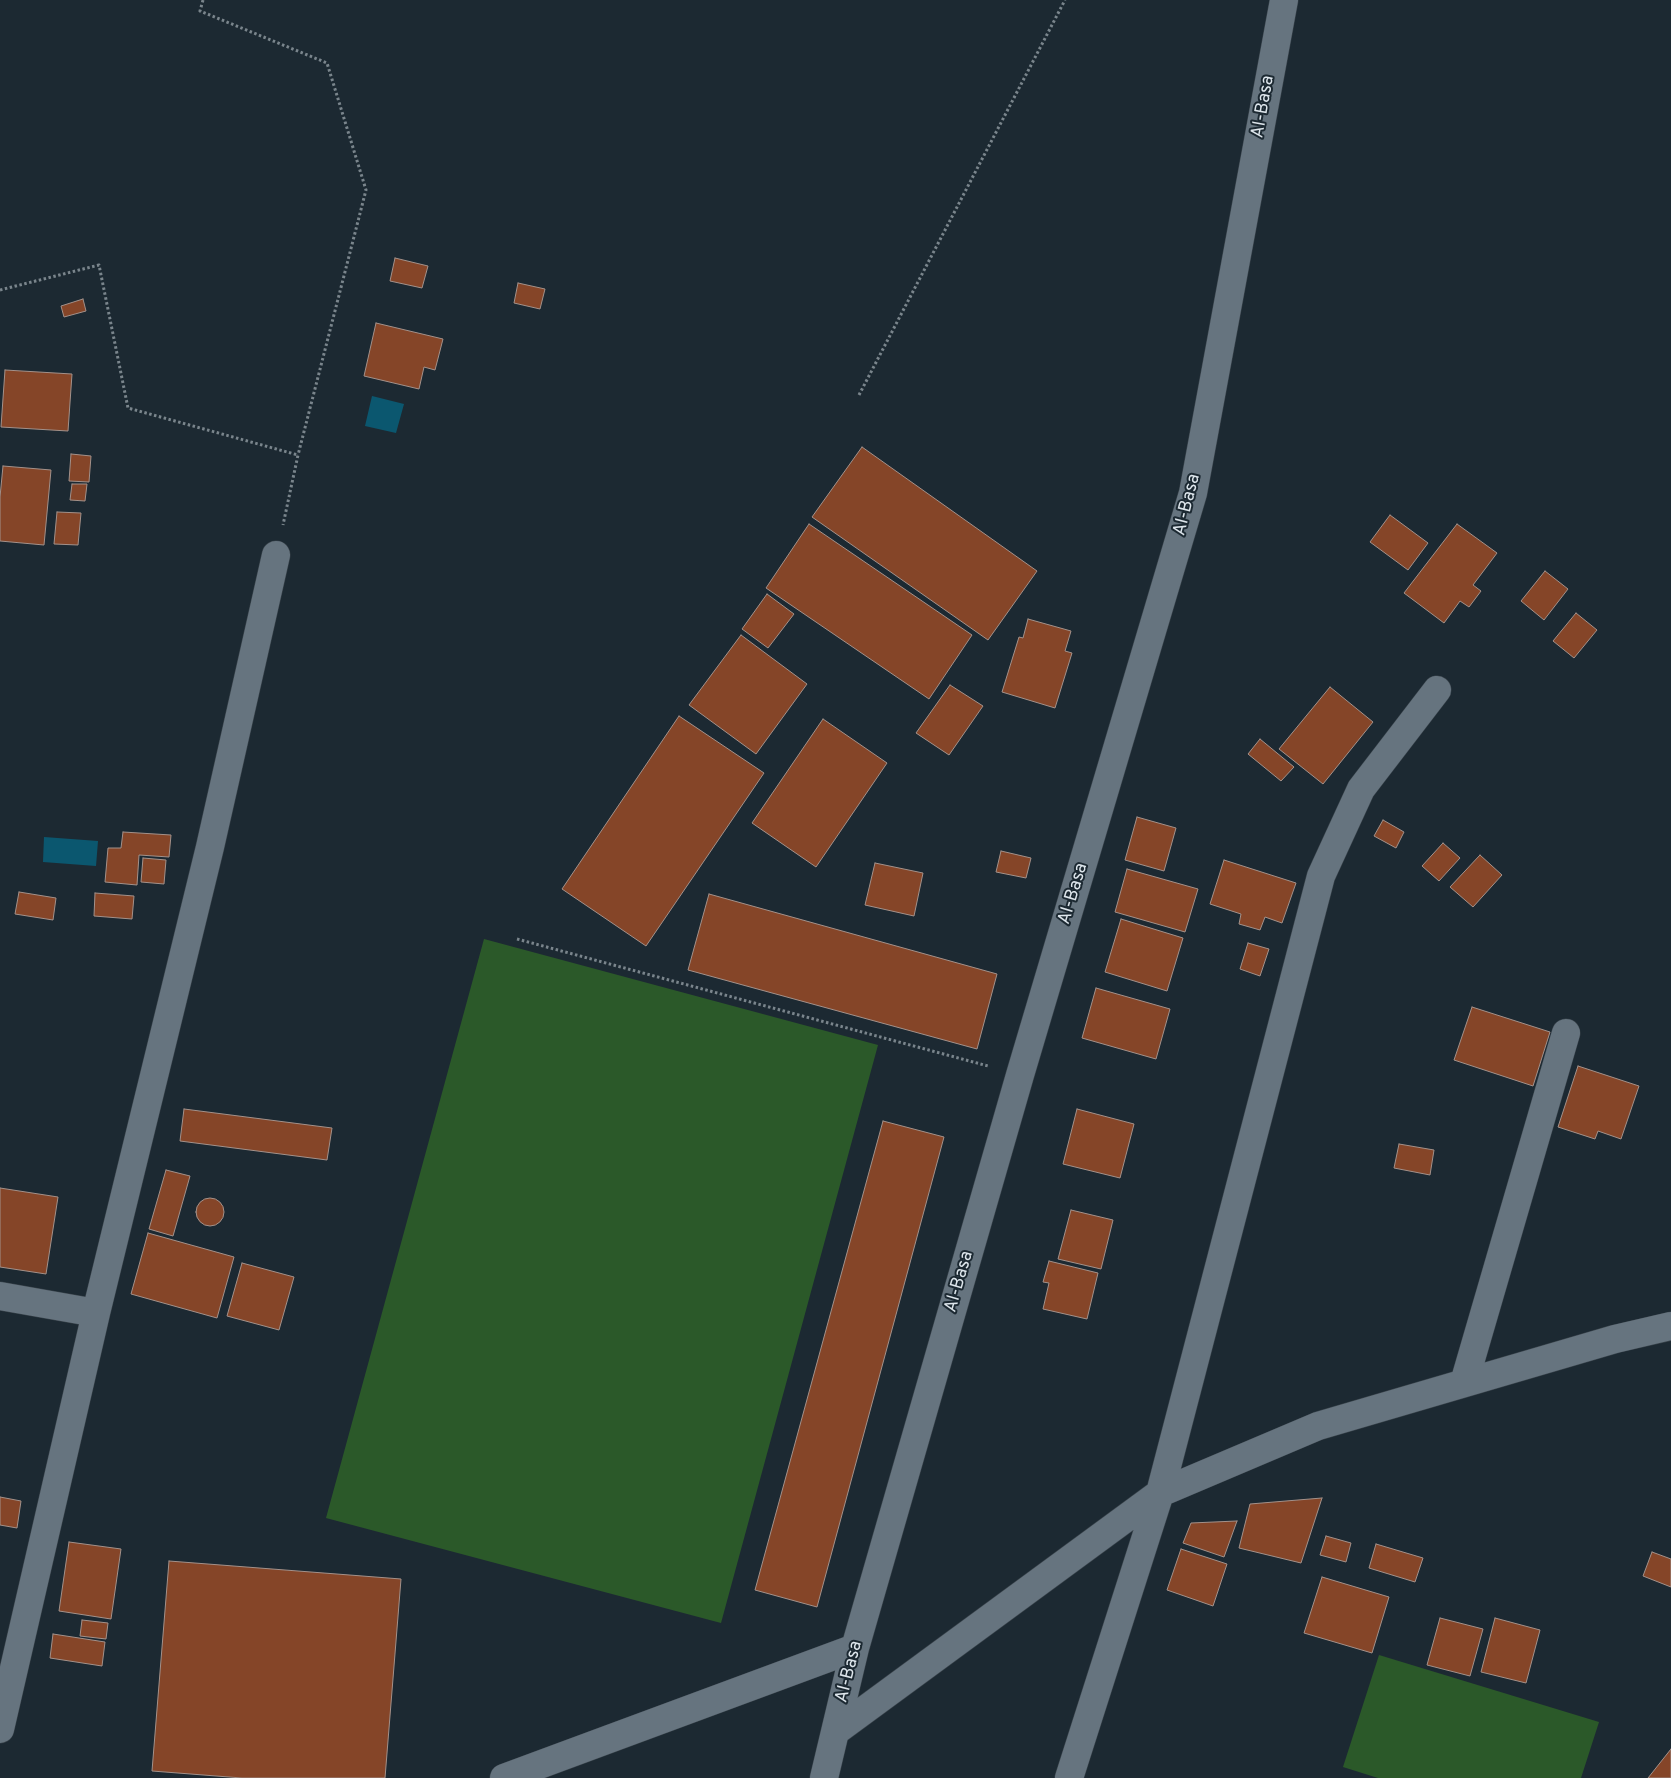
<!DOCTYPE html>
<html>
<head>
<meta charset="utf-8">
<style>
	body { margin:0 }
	canvas { display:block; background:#1c2932 }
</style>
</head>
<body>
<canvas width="1671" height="1778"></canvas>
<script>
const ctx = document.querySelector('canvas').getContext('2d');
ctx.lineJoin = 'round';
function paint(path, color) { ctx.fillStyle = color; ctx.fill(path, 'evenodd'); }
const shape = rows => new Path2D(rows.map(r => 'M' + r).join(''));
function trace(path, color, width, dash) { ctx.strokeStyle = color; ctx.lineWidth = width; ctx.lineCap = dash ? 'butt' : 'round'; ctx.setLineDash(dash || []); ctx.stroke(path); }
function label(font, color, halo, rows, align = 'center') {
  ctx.font = font + ' Overpass,sans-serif'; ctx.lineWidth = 4; ctx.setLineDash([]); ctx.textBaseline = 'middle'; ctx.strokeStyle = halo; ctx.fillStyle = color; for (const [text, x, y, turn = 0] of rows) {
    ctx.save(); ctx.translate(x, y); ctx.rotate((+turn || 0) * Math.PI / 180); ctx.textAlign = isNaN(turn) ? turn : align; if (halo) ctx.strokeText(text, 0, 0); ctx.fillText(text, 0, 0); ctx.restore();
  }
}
paint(shape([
	[484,939,878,1045,721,1623,326,1518],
	[1379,1655,1599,1722,1581,1778,1378,1778,1343,1767]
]), '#2b5929');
paint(shape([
	[372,396,404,404,396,433,365,426],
	[44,837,98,841,96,866,43,862]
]), '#0b576f');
const building = shape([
	[395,258,428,266,422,288,390,281,395,258],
	[518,283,545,289,540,309,514,303,518,283],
	[83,299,86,311,64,317,61,306,83,299],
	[376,323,443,339,435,370,424,367,419,389,364,376,376,323],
	[5,370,72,374,68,431,1,427,5,370],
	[862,447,1037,571,988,640,812,517,862,447],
	[71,454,91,456,89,482,69,481,71,454],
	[3,466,51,470,44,545,0,541,0,497,3,466],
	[72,484,87,484,85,501,70,500,72,484],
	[57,512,81,513,78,545,54,544,57,512],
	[1390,515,1428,543,1408,570,1370,542,1390,515],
	[809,524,972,635,929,699,766,588,809,524],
	[1457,524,1497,553,1473,585,1481,591,1469,607,1460,601,1444,623,1404,593,1457,524],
	[1545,571,1568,589,1544,620,1521,601,1545,571],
	[767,594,794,614,768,648,742,629,767,594],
	[1576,613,1597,630,1574,658,1553,641,1576,613],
	[1028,619,1071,631,1065,651,1072,653,1055,708,1002,692,1019,637,1023,638,1028,619],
	[741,635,807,684,756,754,689,705,741,635],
	[950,685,983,706,949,755,916,733,950,685],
	[1330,687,1373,722,1323,784,1279,749,1330,687],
	[679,716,764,773,646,946,562,889,679,716],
	[823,719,887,763,816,867,752,823,823,719],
	[1260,739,1294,767,1281,781,1248,754,1260,739],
	[1137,817,1176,828,1164,871,1125,860,1137,817],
	[1383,820,1404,832,1396,848,1374,836,1383,820],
	[123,832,171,835,169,857,139,855,137,885,105,882,108,848,121,848,123,832],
	[1443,843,1460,858,1439,881,1422,866,1443,843],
	[1001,851,1031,858,1026,878,996,872,1001,851],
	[1480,855,1502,875,1473,907,1450,887,1480,855],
	[143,858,166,860,164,884,141,882,143,858],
	[1224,860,1296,883,1282,923,1265,917,1260,930,1239,924,1241,914,1210,904,1224,860],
	[875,863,923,873,914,916,865,905,875,863],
	[1127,869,1198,889,1185,932,1115,912,1127,869],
	[19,892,56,898,53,920,15,914,19,892],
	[95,893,134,896,132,919,94,916,95,893],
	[709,894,997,974,977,1049,688,970,709,894],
	[1121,919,1183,938,1167,991,1105,972,1121,919],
	[1248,943,1269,949,1260,976,1240,969,1248,943],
	[1096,988,1170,1009,1156,1059,1082,1038,1096,988],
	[1472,1007,1550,1032,1533,1086,1454,1060,1472,1007],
	[1578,1066,1639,1086,1621,1139,1598,1131,1595,1139,1558,1127,1578,1066],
	[184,1109,332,1128,327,1160,180,1141,184,1109],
	[1077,1109,1134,1124,1120,1178,1063,1164,1077,1109],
	[883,1121,944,1137,817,1607,755,1590,883,1121],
	[1399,1144,1434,1150,1430,1175,1394,1168,1399,1144],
	[166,1170,190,1176,173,1236,149,1229,166,1170],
	[0,1188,58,1197,46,1274,0,1267,0,1188],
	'196 1212a14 14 0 1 1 28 0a14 14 0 1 1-28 0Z',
	[1071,1210,1113,1220,1101,1269,1058,1259,1071,1210],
	[148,1233,234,1257,217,1318,131,1294,148,1233],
	[1049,1261,1098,1273,1087,1319,1043,1309,1049,1283,1043,1282,1049,1261],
	[242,1263,294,1277,279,1330,227,1316,242,1263],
	[0,1497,21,1501,17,1528,0,1525,0,1497],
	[1322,1498,1301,1563,1239,1548,1250,1504,1322,1498],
	[1237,1521,1224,1557,1183,1543,1191,1523,1237,1521],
	[1326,1536,1351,1543,1346,1562,1320,1555,1326,1536],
	[69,1542,121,1549,111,1619,59,1611,69,1542],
	[1376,1544,1423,1558,1415,1582,1369,1568,1376,1544],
	[1181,1549,1227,1564,1213,1606,1167,1590,1181,1549],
	[1652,1552,1671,1559,1671,1587,1643,1576,1652,1552],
	[169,1561,401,1579,385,1778,242,1778,152,1771,169,1561],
	[1322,1577,1389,1597,1372,1653,1304,1633,1322,1577],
	[1440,1618,1483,1629,1470,1676,1427,1665,1440,1618],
	[1495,1618,1540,1630,1526,1683,1481,1672,1495,1618],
	[82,1620,108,1623,106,1639,80,1636,82,1620],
	[53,1634,105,1642,102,1666,50,1658,53,1634],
	[1671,1749,1671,1778,1648,1778,1671,1749]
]);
paint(building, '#854528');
trace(building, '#a3918a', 1);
const minor = shape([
	[0,1296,96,1313],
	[1464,1383,1566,1033],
	[0,1729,96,1313,210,847,276,555],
	[836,1731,1160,1493,1318,1426,1615,1339,1671,1326],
	[504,1778,855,1648],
	[824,1778,855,1648,1020,1075,1193,493,1284,0],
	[1069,1778,1160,1493,1321,876,1361,789,1437,690]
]);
trace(minor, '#3a444c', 29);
trace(shape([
	[203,0,200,11,327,63,366,190,298,455],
	[0,290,99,265,128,408,298,455,283,525],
	[859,395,1065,0],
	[517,939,988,1066]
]), '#7a858c', 3, [2.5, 2.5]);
trace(minor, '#66747f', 28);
label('18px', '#dee6ec', '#1c2932', [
	["Al-Basa",1264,107,-80],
	["Al-Basa",1188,505,-76],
	["Al-Basa",1074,894,-73],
	["Al-Basa",960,1282,-74],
	["Al-Basa",850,1672,-76]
]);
</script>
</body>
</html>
